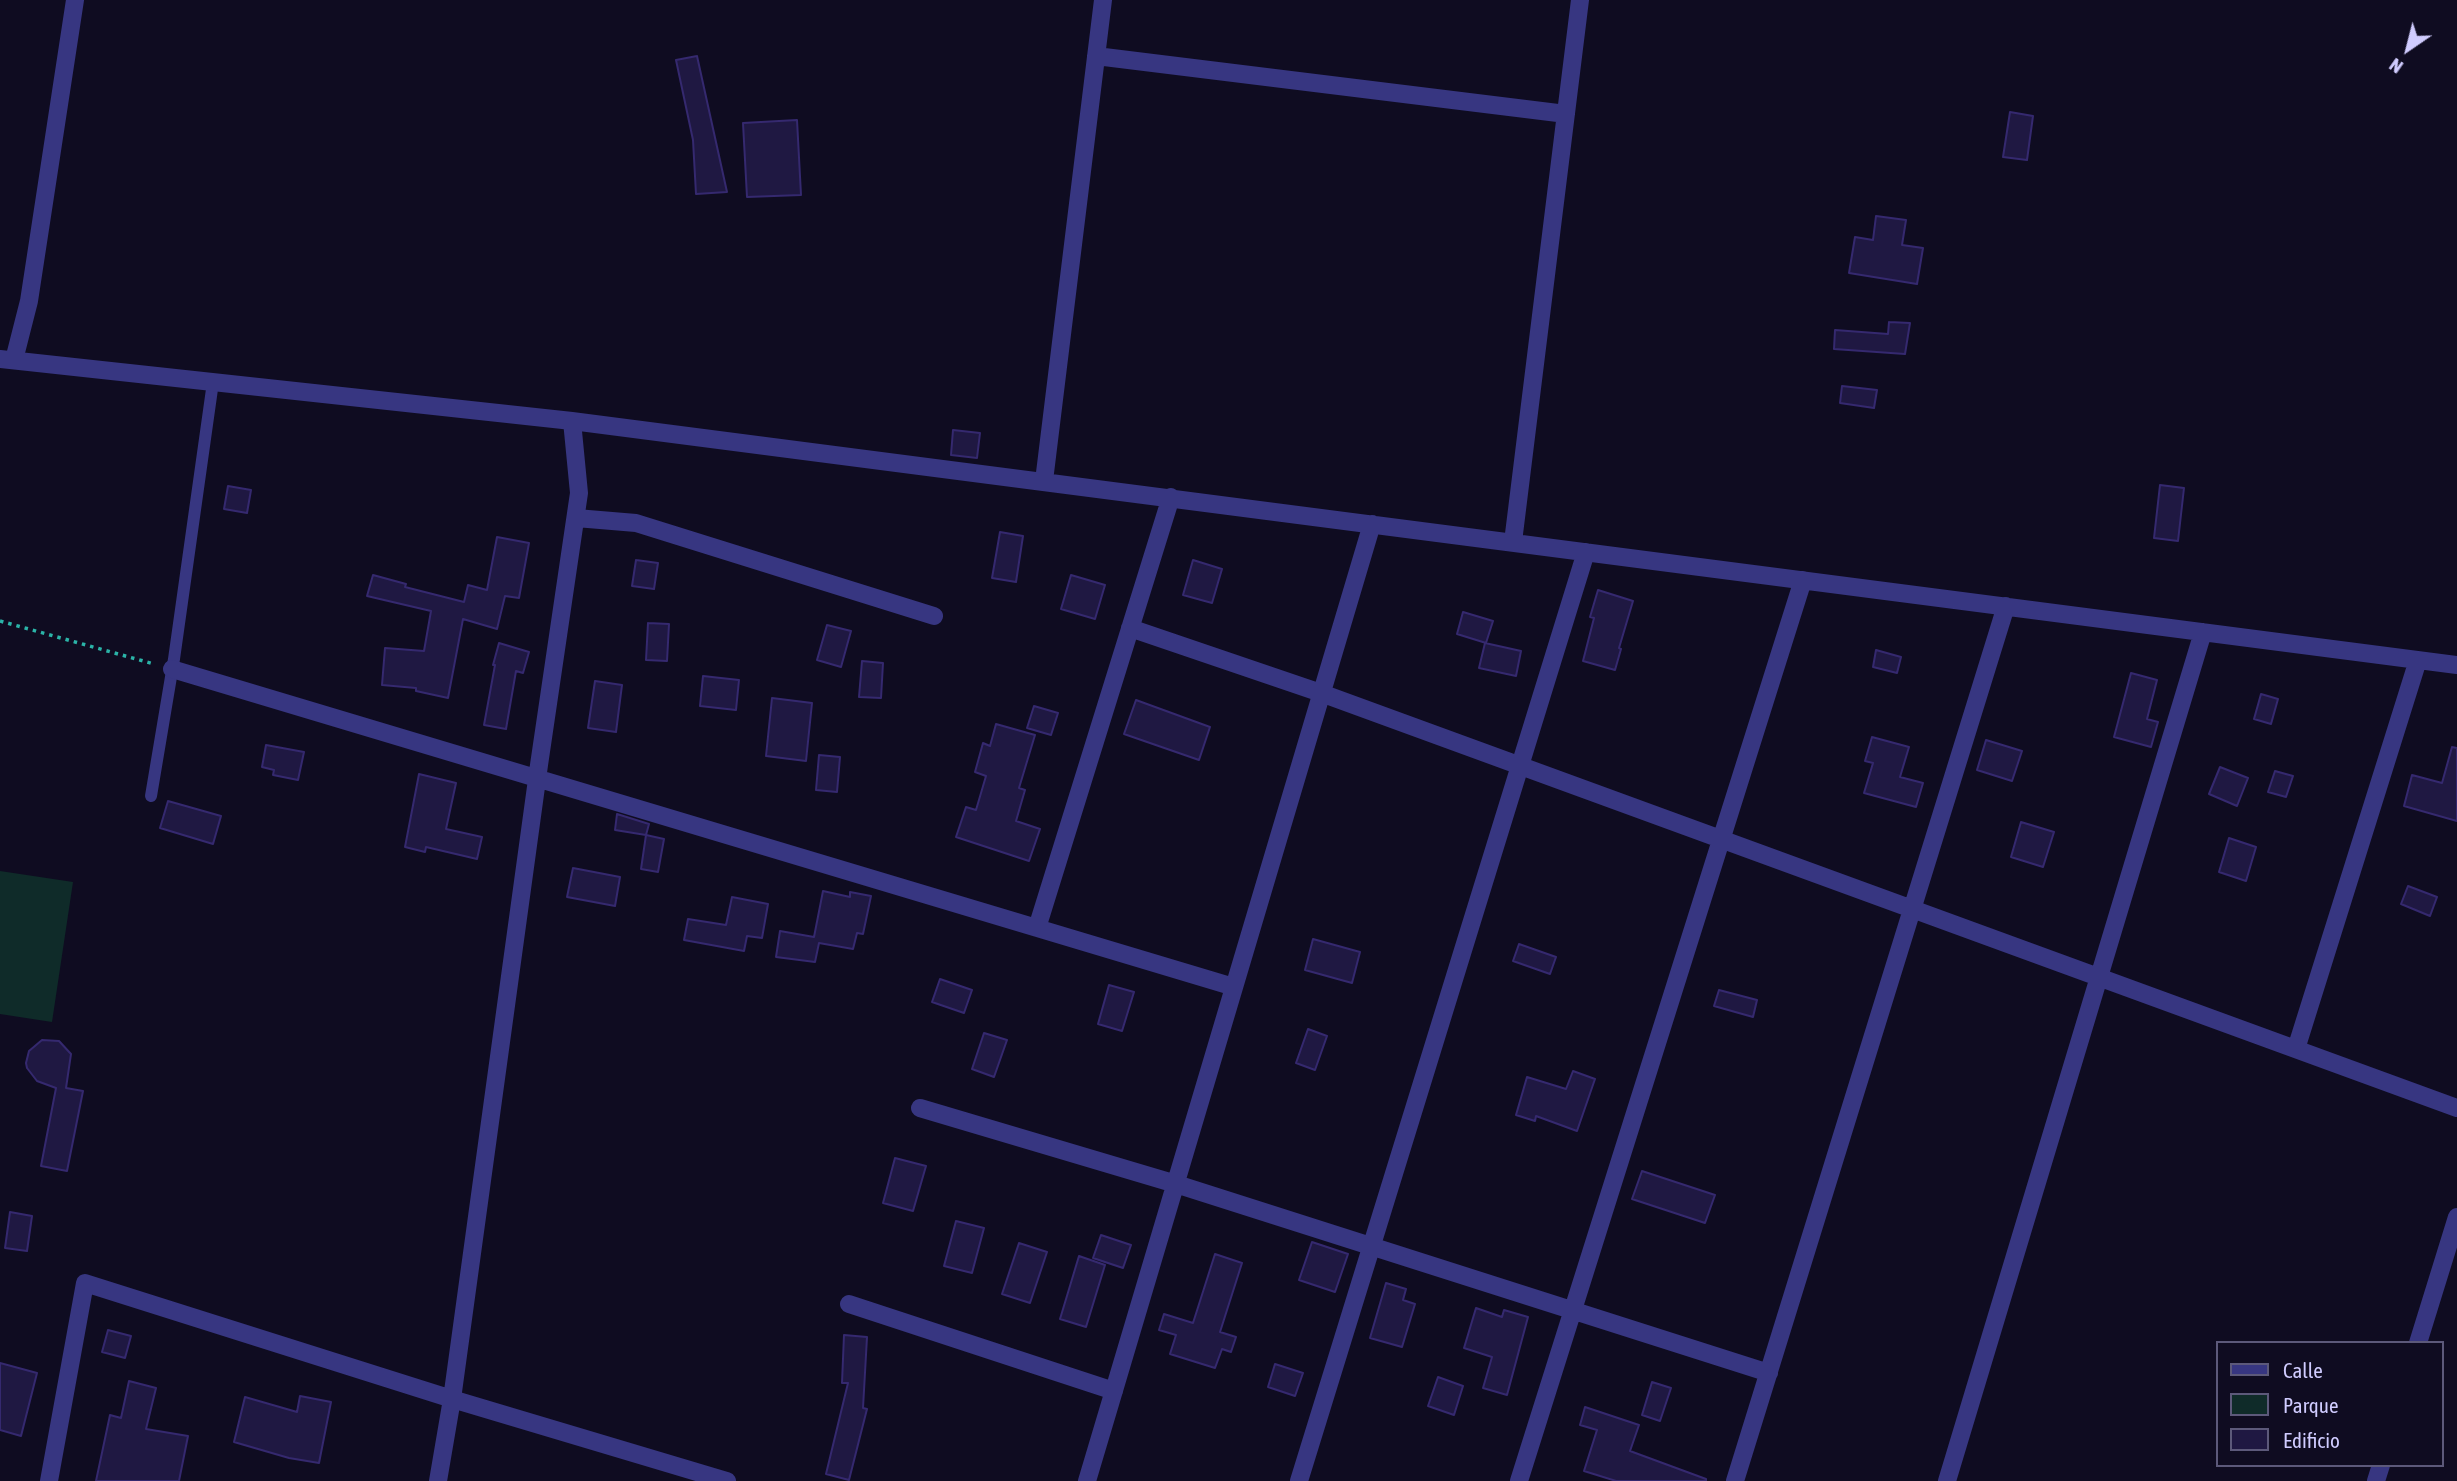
<!DOCTYPE html>
<html>
<head>
<meta charset="utf-8">
<style>
	body { margin:0 }
	#map { position:relative; width:2457px; height:1481px; overflow:hidden; background:#0f0c21; font-family:"Asap Condensed",sans-serif }
	canvas { display:block }
	.legend { position:absolute; left:2216px; top:1341px; width:228px; height:126px; box-sizing:border-box; background:#0f0c21; border:2px solid #5c597a; margin:0; padding:9px 12px; list-style:none; font-size:21px; color:#d0ccff }
	.legend li { display:flex; align-items:center; gap:14px; height:35px }
	.legend b { width:35px; border:2px solid #5c597a }
	.north { position:absolute; left:2373px; top:14px; width:70px; height:70px; -webkit-text-stroke:5px #0f0c21; paint-order:stroke; rotate:215deg; font-size:19px; font-weight:700; line-height:28px; text-align:center; color:#d0ccff }
	.north::after { content:''; display:block; margin:auto; width:24px; height:32px; background:#d0ccff; clip-path:polygon(50% 0,100% 100%,50% 72%,0 100%) }
</style>
</head>
<body>
<div id="map">
<canvas width="2457" height="1481"></canvas>
<ul class="legend">
<li><b style="height:9px;background:#373681"></b>Calle</li>
<li><b style="height:19px;background:#0f2b29"></b>Parque</li>
<li><b style="height:19px;background:#1f1842"></b>Edificio</li>
</ul>
<div class="north">N</div>
</div>
<script>
const ctx = document.querySelector('canvas').getContext('2d');
ctx.lineJoin = 'round';
function paint(path, color) { ctx.fillStyle = color; ctx.fill(path, 'evenodd'); }
const shape = rows => new Path2D(rows.map(r => 'M' + r).join(''));
function trace(path, color, width, dash) { ctx.strokeStyle = color; ctx.lineWidth = width; ctx.lineCap = dash ? 'butt' : 'round'; ctx.setLineDash(dash || []); ctx.stroke(path); }
paint(shape([
	[0,871,73,882,52,1022,0,1014]
]), '#0f2b29');
const building = shape([
	[697,56,727,192,696,194,693,140,676,60,697,56],
	[2010,112,2033,116,2027,160,2003,157,2010,112],
	[797,120,801,195,747,197,743,123,797,120],
	[1876,216,1906,220,1902,245,1923,248,1917,284,1849,273,1855,237,1873,240,1876,216],
	[1889,322,1910,323,1905,354,1834,349,1835,330,1888,334,1889,322],
	[1842,386,1877,390,1874,408,1840,403,1842,386],
	[953,430,980,433,977,458,951,455,953,430],
	[2160,485,2184,488,2178,541,2154,538,2160,485],
	[228,486,251,490,247,513,224,509,228,486],
	[1000,532,1023,536,1016,582,992,578,1000,532],
	[497,537,529,543,519,598,505,596,497,629,463,619,448,698,416,691,416,688,382,685,385,648,424,651,431,611,367,596,373,575,406,584,405,587,464,602,468,585,487,590,497,537],
	[636,560,658,563,654,589,632,586,636,560],
	[1193,560,1222,569,1212,603,1183,595,1193,560],
	[1071,575,1105,585,1095,619,1061,609,1071,575],
	[1598,590,1633,601,1619,648,1621,649,1615,670,1583,661,1594,618,1590,617,1598,590],
	[1463,612,1493,621,1486,643,1457,634,1463,612],
	[648,623,669,624,667,661,646,660,648,623],
	[827,625,851,631,841,667,817,660,827,625],
	[499,643,529,652,523,673,516,671,506,729,484,725,495,665,493,665,499,643],
	[1485,643,1521,651,1516,676,1479,668,1485,643],
	[1876,650,1901,657,1897,673,1873,667,1876,650],
	[862,661,883,663,881,698,859,697,862,661],
	[2131,673,2157,680,2147,719,2158,722,2151,747,2114,737,2131,673],
	[703,676,739,680,736,710,700,706,703,676],
	[595,681,622,685,616,732,588,728,595,681],
	[2261,694,2278,699,2271,724,2254,719,2261,694],
	[772,698,812,703,806,761,766,756,772,698],
	[1136,700,1210,727,1199,760,1124,734,1136,700],
	[1034,706,1058,713,1051,735,1027,728,1034,706],
	[996,724,1035,735,1019,788,1025,790,1016,821,1040,829,1029,861,956,837,966,807,976,810,986,776,975,772,983,743,990,746,996,724],
	[1872,737,1909,747,1900,777,1923,783,1916,807,1864,793,1873,763,1865,761,1872,737],
	[1986,740,2022,751,2012,781,1977,770,1986,740],
	[266,745,304,752,298,780,273,775,274,770,262,767,266,745],
	[2452,747,2457,748,2457,821,2404,806,2412,775,2442,783,2452,747],
	[819,755,840,757,837,792,816,790,819,755],
	[2220,767,2248,778,2237,806,2209,794,2220,767],
	[2275,771,2293,776,2286,797,2268,792,2275,771],
	[419,774,456,783,446,829,482,837,477,859,426,847,425,852,405,847,419,774],
	[168,801,221,816,213,844,160,828,168,801],
	[617,814,649,824,646,835,615,830,617,814],
	[2021,822,2054,832,2043,867,2011,857,2021,822],
	[646,835,664,839,658,872,641,869,646,835],
	[2229,838,2256,847,2246,881,2219,872,2229,838],
	[573,868,620,877,615,906,567,897,573,868],
	[2408,886,2437,897,2430,916,2401,904,2408,886],
	[823,891,850,897,850,892,871,896,863,934,857,933,853,949,819,943,815,962,776,957,780,931,814,937,823,891],
	[732,897,768,904,762,938,747,936,744,951,684,940,688,919,726,925,732,897],
	[1313,939,1360,952,1352,983,1305,970,1313,939],
	[1519,944,1556,957,1550,974,1513,961,1519,944],
	[940,979,972,990,964,1013,932,1002,940,979],
	[1109,985,1134,992,1122,1031,1098,1024,1109,985],
	[1719,990,1757,1000,1753,1017,1714,1006,1719,990],
	[1308,1029,1327,1036,1315,1070,1296,1063,1308,1029],
	[984,1033,1007,1040,994,1077,972,1069,984,1033],
	[42,1040,59,1041,71,1054,66,1088,83,1091,67,1171,41,1166,56,1088,37,1081,27,1068,26,1063,29,1051,42,1040],
	[1573,1071,1595,1079,1577,1131,1536,1116,1535,1121,1516,1115,1527,1077,1566,1089,1573,1071],
	[895,1158,926,1166,913,1211,883,1203,895,1158],
	[1642,1171,1715,1195,1705,1223,1632,1199,1642,1171],
	[10,1212,32,1216,27,1251,5,1248,10,1212],
	[956,1221,984,1228,972,1273,944,1266,956,1221],
	[1101,1235,1131,1245,1123,1268,1093,1258,1101,1235],
	[1312,1242,1348,1254,1335,1292,1299,1280,1312,1242],
	[1019,1243,1047,1252,1030,1303,1002,1294,1019,1243],
	[1215,1254,1242,1263,1220,1332,1236,1337,1231,1352,1222,1349,1215,1368,1170,1354,1176,1335,1159,1330,1164,1314,1193,1323,1215,1254],
	[1079,1256,1105,1265,1086,1327,1060,1319,1079,1256],
	[1386,1283,1406,1289,1403,1300,1415,1304,1402,1347,1370,1338,1386,1283],
	[1476,1308,1502,1317,1504,1310,1528,1317,1507,1395,1483,1388,1492,1357,1464,1348,1476,1308],
	[108,1330,131,1336,125,1358,102,1352,108,1330],
	[844,1335,867,1337,863,1408,867,1409,849,1480,826,1474,848,1383,842,1383,844,1335],
	[0,1363,37,1373,21,1436,0,1430,0,1363],
	[1275,1364,1303,1373,1295,1396,1268,1387,1275,1364],
	[1438,1377,1463,1386,1454,1415,1428,1406,1438,1377],
	[129,1381,156,1388,146,1429,188,1436,179,1481,96,1481,110,1415,121,1418,129,1381],
	[1652,1382,1671,1388,1660,1421,1642,1415,1652,1382],
	[300,1396,331,1402,319,1463,289,1458,234,1442,245,1397,297,1412,300,1396],
	[1585,1407,1639,1425,1630,1451,1706,1479,1706,1481,1616,1481,1584,1471,1597,1430,1580,1425,1585,1407]
]);
paint(building, '#1f1842');
trace(building, '#35296f', 2);
trace(shape([
	[0,621,154,664]
]), '#2bb4a8', 3.5, [3.5, 5]);
trace(shape([
	[151,796,174,659,213,382]
]), '#373681', 12);
trace(shape([
	[1096,56,1566,114],
	[0,359,572,421,2457,665],
	[14,360,29,301,75,0],
	[1044,481,1103,0],
	[576,518,636,523,934,616],
	[1513,542,1580,0],
	[1130,628,1321,693,2457,1108],
	[172,669,1234,987],
	[1037,928,1171,497],
	[2296,1049,2418,660],
	[920,1108,1176,1184,1769,1373],
	[849,1304,1114,1391],
	[2418,1343,2457,1217],
	[49,1481,85,1283,452,1399,727,1481],
	[438,1481,452,1399,539,765,579,493,572,421],
	[1087,1481,1372,524],
	[1299,1481,1586,552],
	[1519,1481,1803,580],
	[1735,1481,2006,606],
	[1947,1481,2203,632],
	[2376,1481,2381,1465]
]), '#373681', 18);
</script>
</body>
</html>
